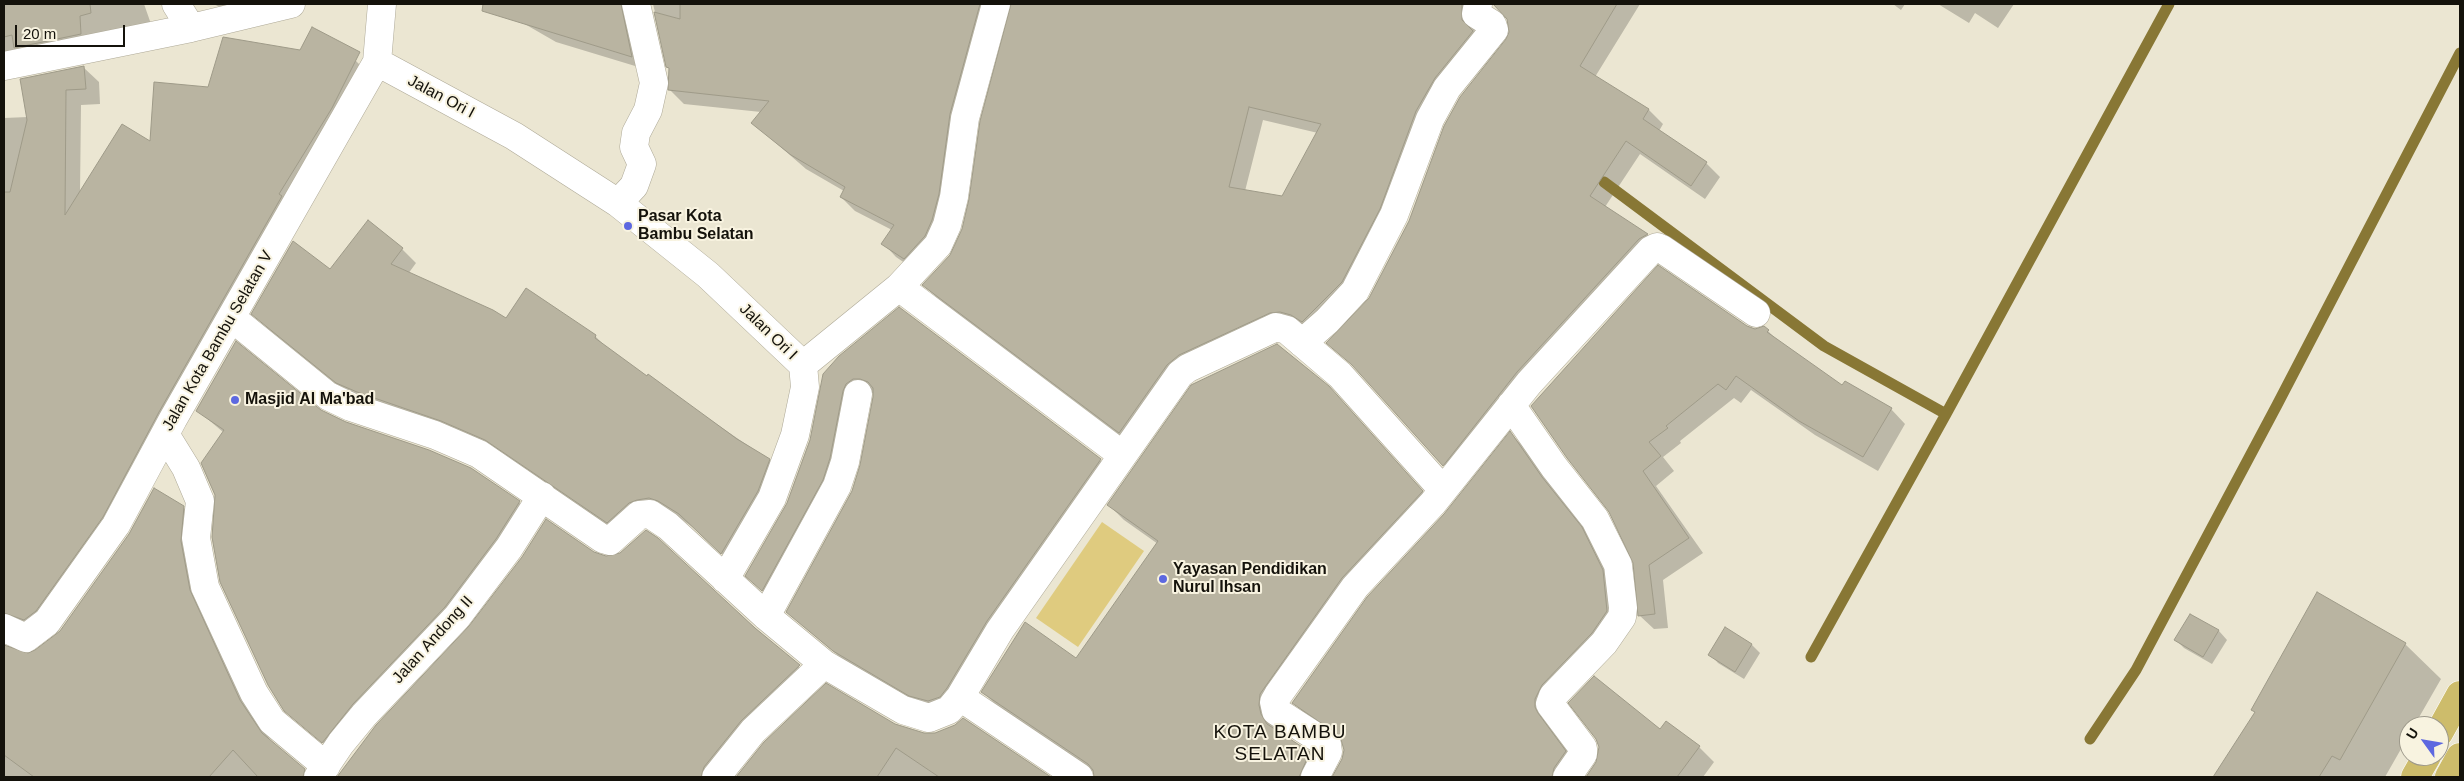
<!DOCTYPE html>
<html>
<head>
<meta charset="utf-8">
<style>
	body { margin:0 }
	#map { position:relative; width:2464px; height:781px; overflow:hidden; background:#ebe6d2; font-family:Arial,sans-serif }
	canvas { display:block }
	.frame { position:absolute; inset:0; border:5px solid #14120b; pointer-events:none }
	.north { position:absolute; left:2399px; top:716px; width:50px; height:50px; box-sizing:border-box; background:#f8f3e0; border:1px solid #9d998b; border-radius:50%; rotate:302deg; font-size:14px; font-weight:700; line-height:20px; text-align:center; color:#14120b }
	.north::after { content:''; display:block; margin:auto; width:18px; height:22px; background:#5d68e0; clip-path:polygon(50% 0,100% 100%,50% 72%,0 100%) }
	.scale { position:absolute; left:15px; top:25px; width:110px; height:22px; box-sizing:border-box; border:2px solid #14120b; border-top:0; padding-left:6px; font-size:15px; line-height:18px; white-space:nowrap; color:#14120b; -webkit-text-stroke:4px #f8f3e0; paint-order:stroke }
</style>
</head>
<body>
<div id="map">
<canvas width="2464" height="781"></canvas>
<div class="frame"></div>
<div class="north">U</div>
<div class="scale">20 m</div>
</div>
<script>
const ctx = document.querySelector('canvas').getContext('2d');
ctx.lineJoin = 'round';
function paint(path, color) { ctx.fillStyle = color; ctx.fill(path, 'evenodd'); }
const shape = rows => new Path2D(rows.map(r => 'M' + r).join(''));
function trace(path, color, width, dash) { ctx.strokeStyle = color; ctx.lineWidth = width; ctx.lineCap = dash ? 'butt' : 'round'; ctx.setLineDash(dash || []); ctx.stroke(path); }
function label(font, color, halo, rows, align = 'center') {
  ctx.font = font + ' Arial,sans-serif'; ctx.lineWidth = 4; ctx.setLineDash([]); ctx.textBaseline = 'middle'; ctx.strokeStyle = halo; ctx.fillStyle = color; for (const [text, x, y, turn = 0] of rows) {
    ctx.save(); ctx.translate(x, y); ctx.rotate((+turn || 0) * Math.PI / 180); ctx.textAlign = isNaN(turn) ? turn : align; if (halo) ctx.strokeText(text, 0, 0); ctx.fillText(text, 0, 0); ctx.restore();
  }
}
paint(shape([
	[1102,522,1144,551,1078,647,1036,618]
]), '#dfcb7f');
paint(shape([
	[4,4,144,4,151,24,4,60],
	[213,4,238,4,234,13],
	[490,4,644,4,645,69,556,42],
	[653,4,1004,4,918,272,896,257,883,243,892,230,855,211,841,197,844,191,806,169,753,123,761,112,684,104,670,90,670,69,668,66],
	[1012,4,1326,4,1292,80,1304,87,1354,4,1486,4,1474,26,1475,34,1393,223,1306,328,1193,369,1134,446,938,299,924,285,951,256,963,229],
	[1263,120,1318,133,1283,197,1245,191],
	[1494,4,1640,4,1595,77,1649,110,1663,124,1659,131,1706,163,1720,177,1705,199,1640,154,1605,207,1648,235,1661,248,1457,479,1361,373,1328,343,1370,299,1511,34,1508,19],
	[1893,4,1905,4,1901,10],
	[1938,4,2014,4,1998,28,1975,13,1969,23],
	[356,61,371,76,51,626,4,643,4,118,28,117,83,67,99,82,100,104,81,105,80,193,151,143,209,88],
	[402,249,416,263,408,274,506,320,595,336,610,351,769,460,783,474,736,567,694,528,674,514,622,536,352,397,267,328,253,313,331,271],
	[1747,327,1768,331,1779,342,1842,387,1891,409,1905,424,1878,471,1815,435,1751,390,1741,403,1734,398,1680,441,1681,443,1663,457,1674,471,1656,486,1703,553,1663,580,1668,628,1654,629,1639,615,1635,563,1610,511,1568,457],
	[840,357,1100,460,1115,474,962,702,925,710,849,665,787,612,853,491,862,465,874,393,868,393,777,604,761,590,788,504],
	[1344,403,1437,507,1357,593,1273,721,1276,731,1310,753,1325,768,1320,777,1096,777,1095,773,998,707,983,692,1077,660,1158,544,1124,520,1109,505],
	[197,410,320,411,345,423,471,469,519,502,533,516,337,755,285,710,223,432],
	[1510,433,1525,448,1557,493,1597,544,1618,586,1622,627,1557,700,1580,767,1574,777,1333,777,1343,760,1345,750,1342,740,1309,718,1293,702],
	[183,507,198,522,255,716,273,744,312,777,4,777,4,646,19,653,29,655,58,635],
	[594,553,755,628,815,681,723,777,339,777,377,726],
	[2191,615,2219,631,2227,640,2212,664,2184,648,2176,640],
	[1726,629,1752,645,1760,653,1744,679,1718,663,1710,654],
	[2405,644,2441,679,2414,726,2409,726,2409,735,2385,777,2214,777,2256,713,2252,709],
	[963,719,1049,777,737,777,765,742,895,725,924,734,935,734,955,726],
	[1667,722,1699,747,1714,762,1703,777,1586,777,1597,763,1660,731]
]), '#0003');
trace(shape([
	[1604,182,1824,346,1946,414],
	[1811,657,1946,414,2169,4],
	[2090,739,2136,670,2277,405,2460,53]
]), '#887735', 11);
const building = shape([
	[4,4,90,4,91,13,80,16,81,34,14,48,12,35,4,37,4,4],
	[483,4,621,4,632,57,482,11,483,4],
	[680,4,980,4,950,114,939,194,932,220,925,236,904,259,881,244,894,225,840,197,845,187,791,155,751,123,769,101,668,90,669,68,666,67,654,12,680,19,680,4],
	[1011,4,1462,4,1462,20,1473,31,1435,78,1416,111,1380,209,1342,282,1302,322,1291,315,1280,312,1270,313,1179,355,1167,365,1119,433,922,285,950,255,962,229,969,199,980,121,1011,4],
	[1249,107,1321,124,1282,196,1229,187,1249,107],
	[1493,4,1617,4,1580,66,1649,109,1643,119,1707,162,1691,186,1626,141,1590,196,1648,234,1639,239,1517,372,1443,466,1352,365,1326,343,1369,298,1409,221,1444,126,1460,97,1506,39,1509,32,1507,19,1493,4],
	[312,27,360,52,332,108,279,194,282,196,159,412,103,517,36,611,24,620,4,613,4,192,10,192,27,120,20,79,84,66,86,89,66,90,65,215,122,124,150,141,154,82,208,87,223,37,300,50,312,27],
	[368,220,403,248,391,264,493,310,506,318,526,288,596,335,595,338,647,376,648,374,737,439,770,459,758,491,721,554,679,514,658,501,649,498,637,500,629,503,607,523,485,440,441,421,357,392,336,383,251,314,293,241,330,269,368,220],
	[1658,265,1747,326,1755,329,1764,326,1769,330,1767,332,1842,385,1845,381,1892,408,1863,457,1799,421,1736,376,1726,390,1718,384,1666,426,1668,428,1649,442,1661,456,1643,471,1689,538,1649,565,1655,614,1638,616,1633,563,1609,512,1567,458,1531,406,1658,265],
	[899,307,1101,459,987,621,947,688,940,697,928,701,909,696,833,651,786,612,852,491,860,465,873,397,873,388,868,382,860,379,853,379,846,384,843,391,830,458,823,480,762,591,745,576,787,503,810,440,823,374,839,356,899,307],
	[236,341,321,410,346,422,429,450,471,468,520,501,496,539,445,607,353,704,322,743,284,711,268,685,220,582,212,537,215,495,201,463,224,430,196,411,236,341],
	[1277,344,1329,386,1423,491,1342,578,1260,694,1259,705,1261,714,1267,724,1310,752,1299,777,1094,777,1093,770,1088,764,981,692,1025,622,1076,658,1158,541,1107,505,1191,385,1277,344],
	[1510,431,1542,477,1582,527,1603,570,1607,611,1592,633,1542,685,1535,699,1535,707,1538,713,1566,751,1554,768,1552,777,1332,777,1342,759,1344,750,1340,736,1292,703,1367,597,1444,514,1510,431],
	[154,488,184,506,181,541,190,590,240,700,262,733,305,769,303,777,258,777,233,750,209,777,34,777,4,755,4,645,28,653,35,650,60,631,129,534,154,488],
	[546,519,594,552,606,556,620,553,646,530,658,538,755,628,800,665,741,721,704,767,701,777,337,777,376,725,469,626,522,557,546,519],
	[2317,592,2406,643,2340,760,2332,756,2319,777,2213,777,2255,712,2251,710,2317,592],
	[2190,614,2219,630,2203,657,2174,640,2190,614],
	[1725,627,1752,644,1735,672,1708,655,1725,627],
	[1594,676,1660,729,1666,721,1700,746,1677,777,1586,777,1596,762,1599,747,1596,739,1568,703,1594,676],
	[826,683,895,724,924,733,935,733,955,725,963,718,1051,777,939,777,896,748,877,777,736,777,764,742,826,683]
]);
paint(building, '#b9b4a1');
trace(building, '#9e9a88', 1);
const minor = shape([
	[176,4,191,28],
	[377,62,514,136,618,203,708,275,803,365],
	[4,66,191,28,291,4],
	[618,203,634,186,642,164,634,147,636,133,648,110,654,83,636,4],
	[899,287,1121,454],
	[232,318,328,396,351,407,435,435,479,454,603,539,610,541,639,515,650,514,668,526,766,616,824,664,903,710,929,718,949,710,960,697,1000,630,1180,374,1188,368,1276,327,1287,330,1340,375,1443,490],
	[1302,343,1327,321,1355,291,1394,215,1430,119,1447,88,1494,30,1492,24,1476,14,1478,4],
	[803,365,899,287,938,245,947,225,954,197,965,118,996,4],
	[1511,405,1554,467,1595,519,1618,565,1623,608,1622,617,1604,643,1553,696,1550,704,1583,748,1583,754,1567,777],
	[165,434,186,468,200,501,196,538,205,587,254,693,272,721,326,766],
	[725,579,772,498,795,435,805,387,803,365],
	[766,616,837,486,845,462,858,394],
	[4,628,26,638,47,622,116,525,173,419,377,62,382,4],
	[960,697,1079,777],
	[318,777,341,743,364,715,457,617,509,548,542,496],
	[716,777,753,731,824,664],
	[1315,777,1328,752,1327,744,1276,711,1274,702,1278,695,1355,587,1433,503,1529,383,1651,250,1657,247,1662,249,1756,313]
]);
const major = shape([
	[2439,733,2460,695],
	[2415,777,2427,756],
	[2449,777,2460,757]
]);
trace(minor, '#aea997', 29);
trace(major, '#fff', 29);
trace(minor, '#fff', 28);
trace(major, '#cdbc6b', 28);
for (const [x, y, r, color] of [
	[628,226,5,"#5d68e0"],
	[235,400,5,"#5d68e0"],
	[1163,579,5,"#5d68e0"]
]) { const dot = new Path2D(); dot.arc(x, y, r, 0, 2 * Math.PI); ctx.fillStyle = color; ctx.fill(dot); trace(dot, '#f8f3e0', 2); }
label('16px', '#14120b', '#f8f3e0', [
	["Jalan Ori I",441,97,28],
	["Jalan Ori I",768,332,44],
	["Jalan Kota Bambu Selatan V",218,341,-60],
	["Jalan Andong II",433,640,-48]
]);
label('bold 16px', '#14120b', '#f8f3e0', [
	["Pasar Kota",638,217],
	["Bambu Selatan",638,235],
	["Masjid Al Ma'bad",245,400],
	["Yayasan Pendidikan",1173,570],
	["Nurul Ihsan",1173,588]
], 'left');
ctx.letterSpacing = '1px';
label('19px', '#14120b', '#f8f3e0', [
	["KOTA BAMBU",1280,733],
	["SELATAN",1280,755]
]);
ctx.letterSpacing = '0px';
</script>
</body>
</html>
